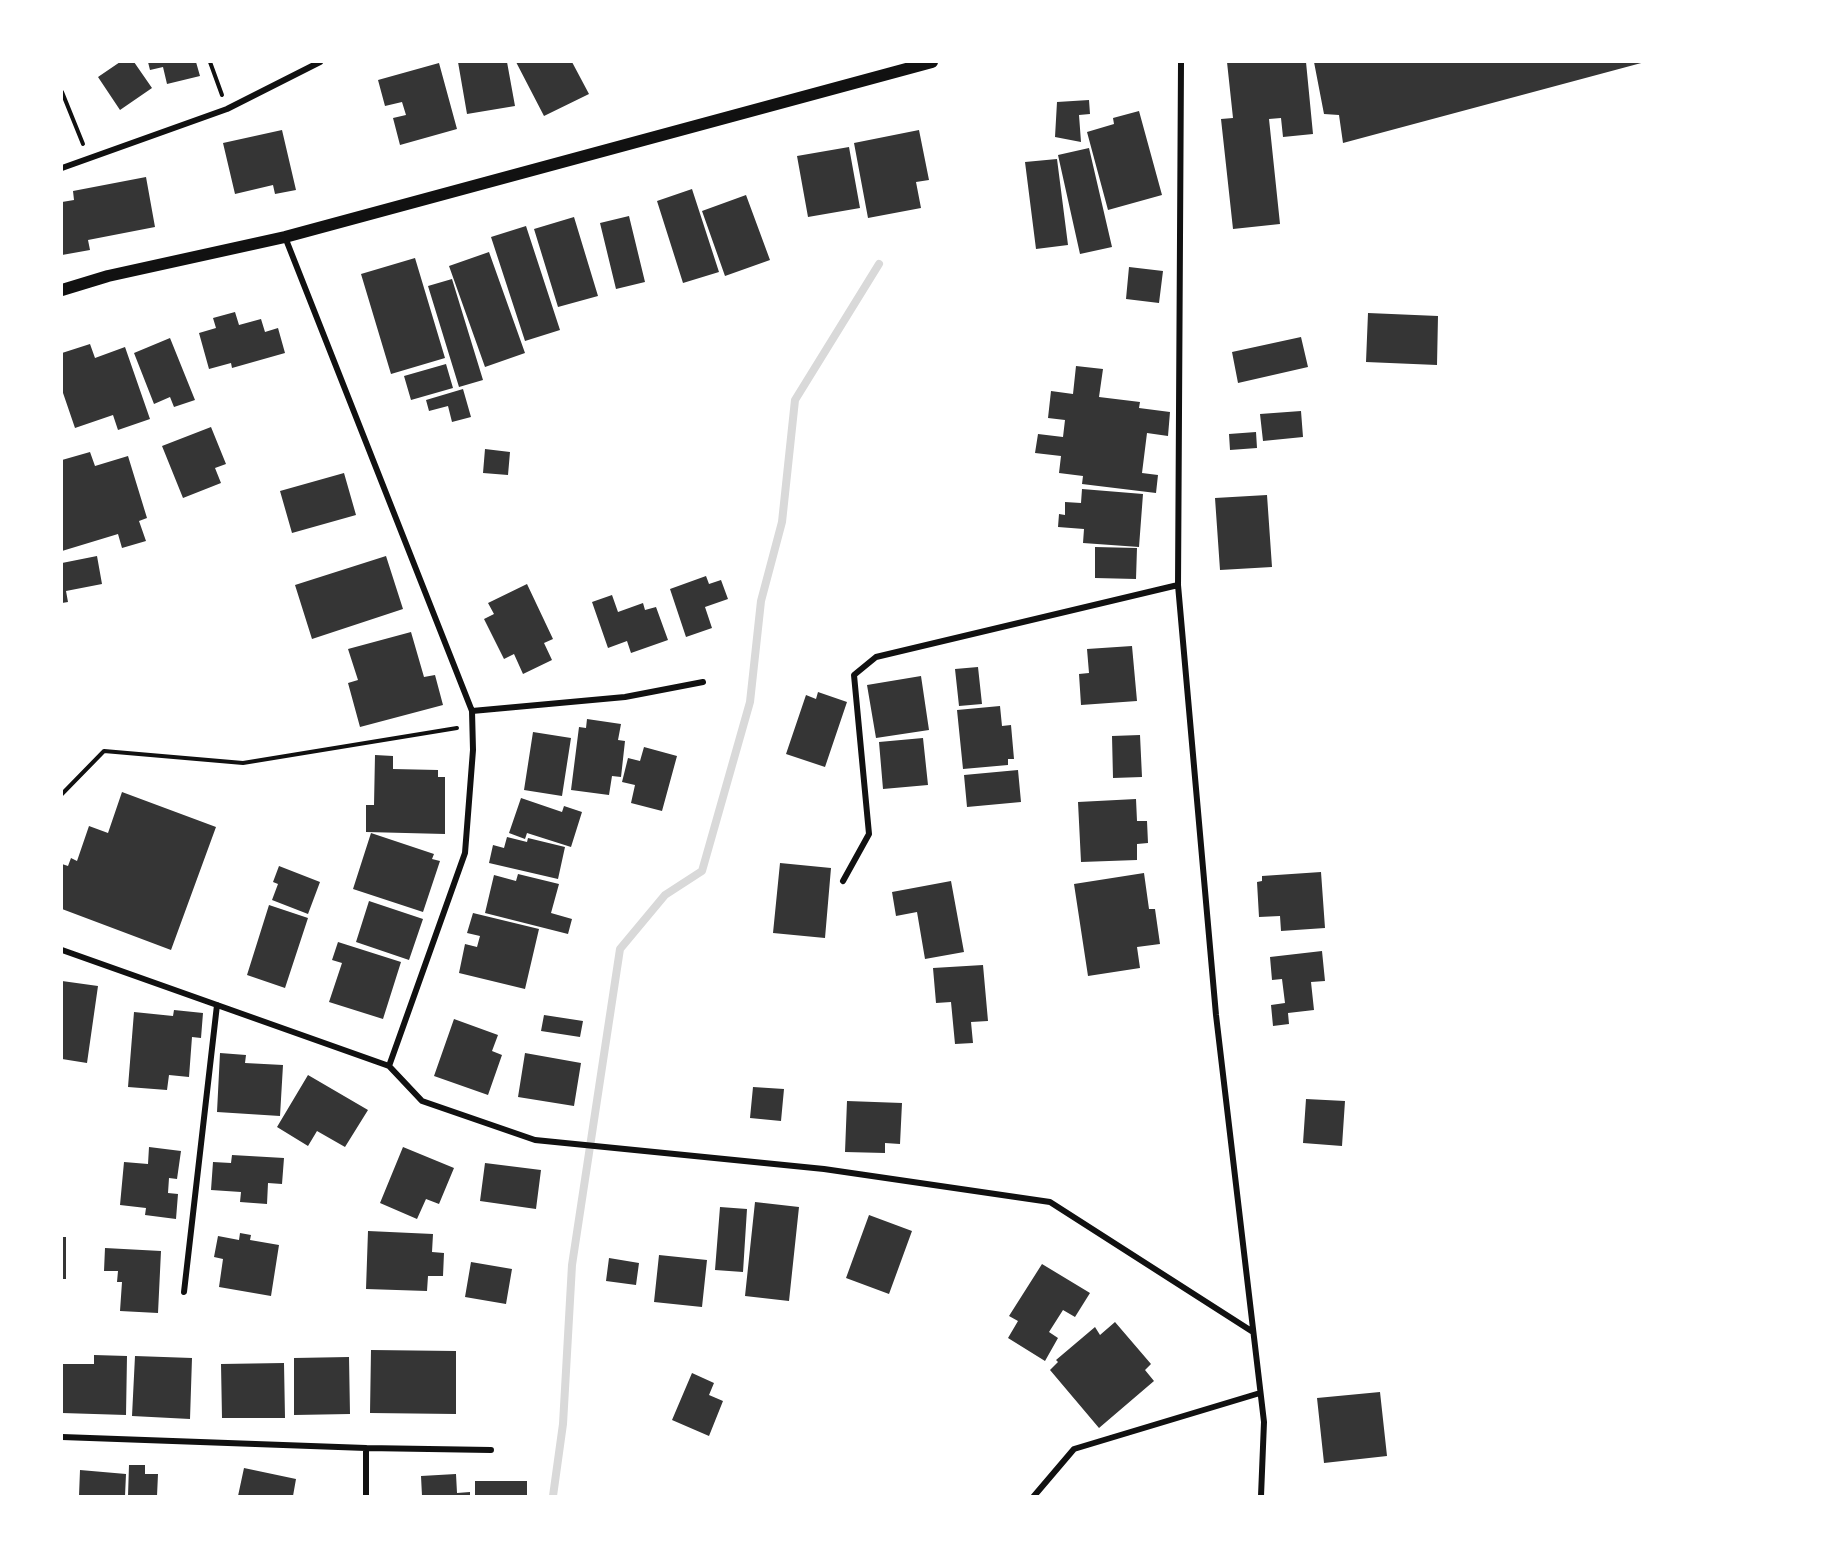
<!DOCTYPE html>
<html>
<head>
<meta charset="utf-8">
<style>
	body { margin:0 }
	#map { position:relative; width:1840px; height:1558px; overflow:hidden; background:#fff; font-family:"Libre Baskerville",serif }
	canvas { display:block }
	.frame { position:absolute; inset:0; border:63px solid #fff; pointer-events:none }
</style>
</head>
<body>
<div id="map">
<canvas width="1840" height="1558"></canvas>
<div class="frame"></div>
</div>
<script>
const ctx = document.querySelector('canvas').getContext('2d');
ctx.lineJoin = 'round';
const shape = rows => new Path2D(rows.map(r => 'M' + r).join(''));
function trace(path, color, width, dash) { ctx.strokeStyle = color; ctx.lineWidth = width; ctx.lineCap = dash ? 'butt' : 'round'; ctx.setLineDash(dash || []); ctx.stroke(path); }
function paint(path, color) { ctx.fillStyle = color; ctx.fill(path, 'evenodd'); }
trace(shape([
	[553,1496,563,1424,572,1265,620,949,665,895,702,871,750,702,761,601,782,522,795,400,879,264]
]), '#d9d9d9', 8);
paint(shape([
	[120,62,134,62,152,88,120,110,98,77],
	[148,62,196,62,200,76,167,84,163,67,150,70],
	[458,62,507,62,515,106,467,114],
	[516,62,572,62,589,94,544,116],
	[1227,62,1306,62,1313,134,1283,137,1281,118,1269,119,1280,224,1233,229,1221,119,1233,118],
	[1314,62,1645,62,1343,143,1339,115,1324,114],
	[439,63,457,129,400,145,393,118,406,115,402,102,385,106,378,80],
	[1089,100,1090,114,1079,115,1081,142,1055,137,1057,102],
	[1139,111,1162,195,1108,210,1087,132,1114,124,1113,118],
	[282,130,296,190,275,194,273,185,235,194,223,143],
	[919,130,929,180,916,182,921,208,868,218,854,143],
	[849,147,860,208,808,217,797,156],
	[1089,148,1112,247,1080,254,1058,155],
	[1057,159,1068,245,1036,249,1025,162],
	[146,177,155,227,88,240,90,250,62,255,62,202,74,200,73,191],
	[692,189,719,272,683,283,657,201],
	[746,195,770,260,725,276,702,211],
	[629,216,645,282,616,289,600,223],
	[574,217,598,296,558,307,534,229],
	[526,226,560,330,525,341,491,237],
	[489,252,525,353,485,367,449,266],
	[415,258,445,358,391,374,361,274],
	[1129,267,1163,271,1159,303,1126,299],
	[452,279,483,380,459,387,428,286],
	[235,312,239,325,261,319,265,332,278,328,285,353,232,368,231,363,209,369,199,333,216,328,213,318],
	[1368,313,1438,316,1437,365,1366,362],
	[1301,337,1308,367,1238,383,1232,352],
	[170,338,195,400,174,407,170,397,154,404,134,353],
	[90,344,95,358,125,347,150,419,118,430,113,415,75,428,62,390,62,353],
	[446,364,453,388,411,400,404,376],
	[1076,366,1103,369,1099,397,1140,402,1139,408,1170,412,1168,436,1147,433,1142,473,1158,475,1156,493,1082,484,1083,476,1059,473,1061,456,1035,453,1038,434,1063,437,1065,420,1048,418,1051,391,1073,394],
	[463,389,471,417,452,422,448,406,429,411,426,400],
	[1301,411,1303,437,1263,441,1260,414],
	[211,427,226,464,215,468,221,483,183,498,162,446],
	[1256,432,1257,448,1230,450,1229,434],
	[485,449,510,452,508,475,483,473],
	[90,452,95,466,128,456,147,518,139,521,146,541,122,548,118,534,62,551,62,460],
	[344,473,356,515,292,533,280,491],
	[1082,489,1143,494,1139,547,1083,543,1084,529,1058,527,1059,514,1065,515,1065,502,1081,503],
	[1267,495,1272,567,1220,570,1215,498],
	[1095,547,1137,548,1136,579,1095,578],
	[97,556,102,584,66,591,68,602,62,603,62,563],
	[386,556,403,609,312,639,295,585],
	[706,576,709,584,721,580,728,599,705,607,712,628,686,637,670,589],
	[527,584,553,639,544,643,552,660,523,674,514,654,504,659,484,619,494,614,488,603],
	[612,595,618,612,643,603,645,610,656,607,668,640,631,653,627,641,608,648,592,602],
	[411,632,424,677,435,675,443,705,360,727,348,683,358,680,348,649],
	[1132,646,1137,701,1081,705,1079,674,1089,673,1087,649],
	[978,667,982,704,959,706,955,669],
	[921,676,929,730,876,738,867,685],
	[818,692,847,702,825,767,786,754,806,695,816,699],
	[1000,706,1002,726,1011,725,1014,759,1008,759,1008,765,963,769,957,710],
	[587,719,621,724,618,740,625,741,621,777,612,776,609,795,571,790,579,727,586,728],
	[533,732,571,738,562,796,524,790],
	[1140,735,1142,777,1113,778,1112,736],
	[923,738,928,785,883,789,879,742],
	[644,747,677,756,662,811,631,803,635,785,622,782,628,758,640,761],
	[375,755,393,756,393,769,438,770,438,777,445,777,445,834,366,832,366,805,374,805],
	[1018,770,1021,802,967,807,964,775],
	[122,792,216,827,171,950,62,909,62,864,68,866,71,858,77,861,89,826,108,833],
	[521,798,562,812,564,806,582,812,571,847,527,833,525,839,509,833],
	[1136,799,1137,821,1147,821,1148,843,1137,844,1137,860,1081,862,1078,802],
	[371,833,434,854,432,859,440,861,423,912,353,889],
	[507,837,527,842,528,838,565,847,558,879,489,863,493,845,504,848],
	[780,863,831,868,825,938,773,933],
	[279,866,320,882,308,914,272,900,278,884,273,882],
	[1321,872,1325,928,1281,931,1280,916,1259,917,1257,882,1262,881,1262,876],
	[1144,873,1149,909,1155,909,1160,944,1137,947,1140,968,1088,976,1074,884],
	[518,874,559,884,551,913,572,919,568,934,485,913,494,875,516,881],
	[951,881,964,952,925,959,917,912,896,916,892,892],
	[369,901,423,919,409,960,356,942],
	[269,905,308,918,285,988,247,975],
	[473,913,539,929,525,989,459,973,465,944,477,947,480,936,467,933],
	[338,942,401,962,383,1019,329,1002,342,963,332,960],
	[1322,951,1325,981,1311,982,1314,1010,1288,1013,1289,1024,1273,1026,1271,1005,1285,1003,1282,979,1272,980,1270,957],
	[983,965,988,1021,971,1022,973,1043,955,1044,951,1002,936,1003,933,968],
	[62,981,98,986,87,1063,62,1059],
	[174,1010,203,1013,201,1038,192,1037,189,1077,169,1075,167,1090,128,1087,134,1012,173,1016],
	[544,1015,583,1021,580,1037,541,1031],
	[454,1019,498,1035,492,1051,502,1055,488,1095,434,1076],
	[220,1053,246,1055,245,1063,283,1065,280,1116,217,1112],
	[525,1053,581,1063,574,1106,518,1097],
	[308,1075,368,1110,345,1147,317,1131,308,1146,277,1127],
	[753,1087,784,1089,781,1121,750,1118],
	[1306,1099,1345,1101,1342,1146,1303,1143],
	[847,1101,902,1103,900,1144,885,1143,885,1153,845,1152],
	[149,1147,181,1151,177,1179,169,1178,168,1193,178,1194,176,1219,145,1215,146,1208,120,1205,124,1162,148,1164],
	[403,1147,454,1168,439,1204,426,1199,417,1219,380,1203],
	[232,1155,284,1158,282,1184,268,1183,267,1204,240,1202,241,1192,211,1190,213,1162,231,1163],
	[485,1163,541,1170,536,1209,480,1201],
	[755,1202,799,1207,789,1301,745,1296],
	[720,1207,747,1209,743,1272,715,1270],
	[869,1215,912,1231,889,1294,846,1278],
	[368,1231,433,1234,432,1252,444,1253,443,1276,428,1276,427,1291,366,1289],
	[240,1233,251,1235,250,1240,279,1245,271,1296,219,1287,223,1259,214,1257,218,1236,239,1240],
	[62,1237,66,1237,66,1279,62,1279],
	[105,1248,161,1251,158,1313,120,1311,122,1282,117,1282,118,1271,104,1271],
	[659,1255,707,1260,702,1307,654,1302],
	[609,1258,639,1263,636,1285,606,1281],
	[471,1262,512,1269,506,1304,465,1297],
	[1042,1264,1090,1293,1075,1317,1063,1310,1049,1332,1058,1338,1045,1361,1008,1338,1018,1321,1009,1316],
	[1115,1322,1151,1364,1145,1370,1154,1381,1099,1428,1050,1370,1058,1362,1056,1360,1095,1327,1100,1335],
	[371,1350,456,1351,456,1414,370,1413],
	[94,1355,127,1356,126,1415,62,1413,62,1364,94,1364],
	[135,1356,192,1358,190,1419,132,1416],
	[349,1357,350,1414,294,1415,294,1358],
	[284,1363,285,1418,222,1418,221,1364],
	[692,1373,714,1383,709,1395,723,1401,709,1436,672,1420],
	[1380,1392,1387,1456,1324,1463,1317,1398],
	[129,1465,145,1465,145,1474,158,1474,157,1496,128,1496],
	[244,1468,296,1479,293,1496,238,1496],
	[80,1470,126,1474,125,1496,79,1496],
	[456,1474,457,1493,470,1492,470,1496,422,1496,421,1476],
	[475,1481,527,1481,527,1496,475,1496]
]), '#353535');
trace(shape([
	[210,62,222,95],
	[62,92,83,144],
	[62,794,104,751,243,763,457,728]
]), '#111', 4);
trace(shape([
	[1181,62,1178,585,1216,1015,1264,1422,1261,1496],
	[62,168,227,109,320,62],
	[285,237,472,711,473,750,465,853,389,1066,422,1101,535,1140,824,1169,1050,1202,1253,1332],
	[472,711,625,697,703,682],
	[843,881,869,834,854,675,876,657,1178,585],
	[62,950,389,1066],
	[184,1292,217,1005],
	[62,1437,366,1448,366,1496],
	[366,1448,491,1450],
	[1034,1496,1074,1449,1260,1393]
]), '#111', 6);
trace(shape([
	[62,290,108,276,285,237,932,62]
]), '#111', 12);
</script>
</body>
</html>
